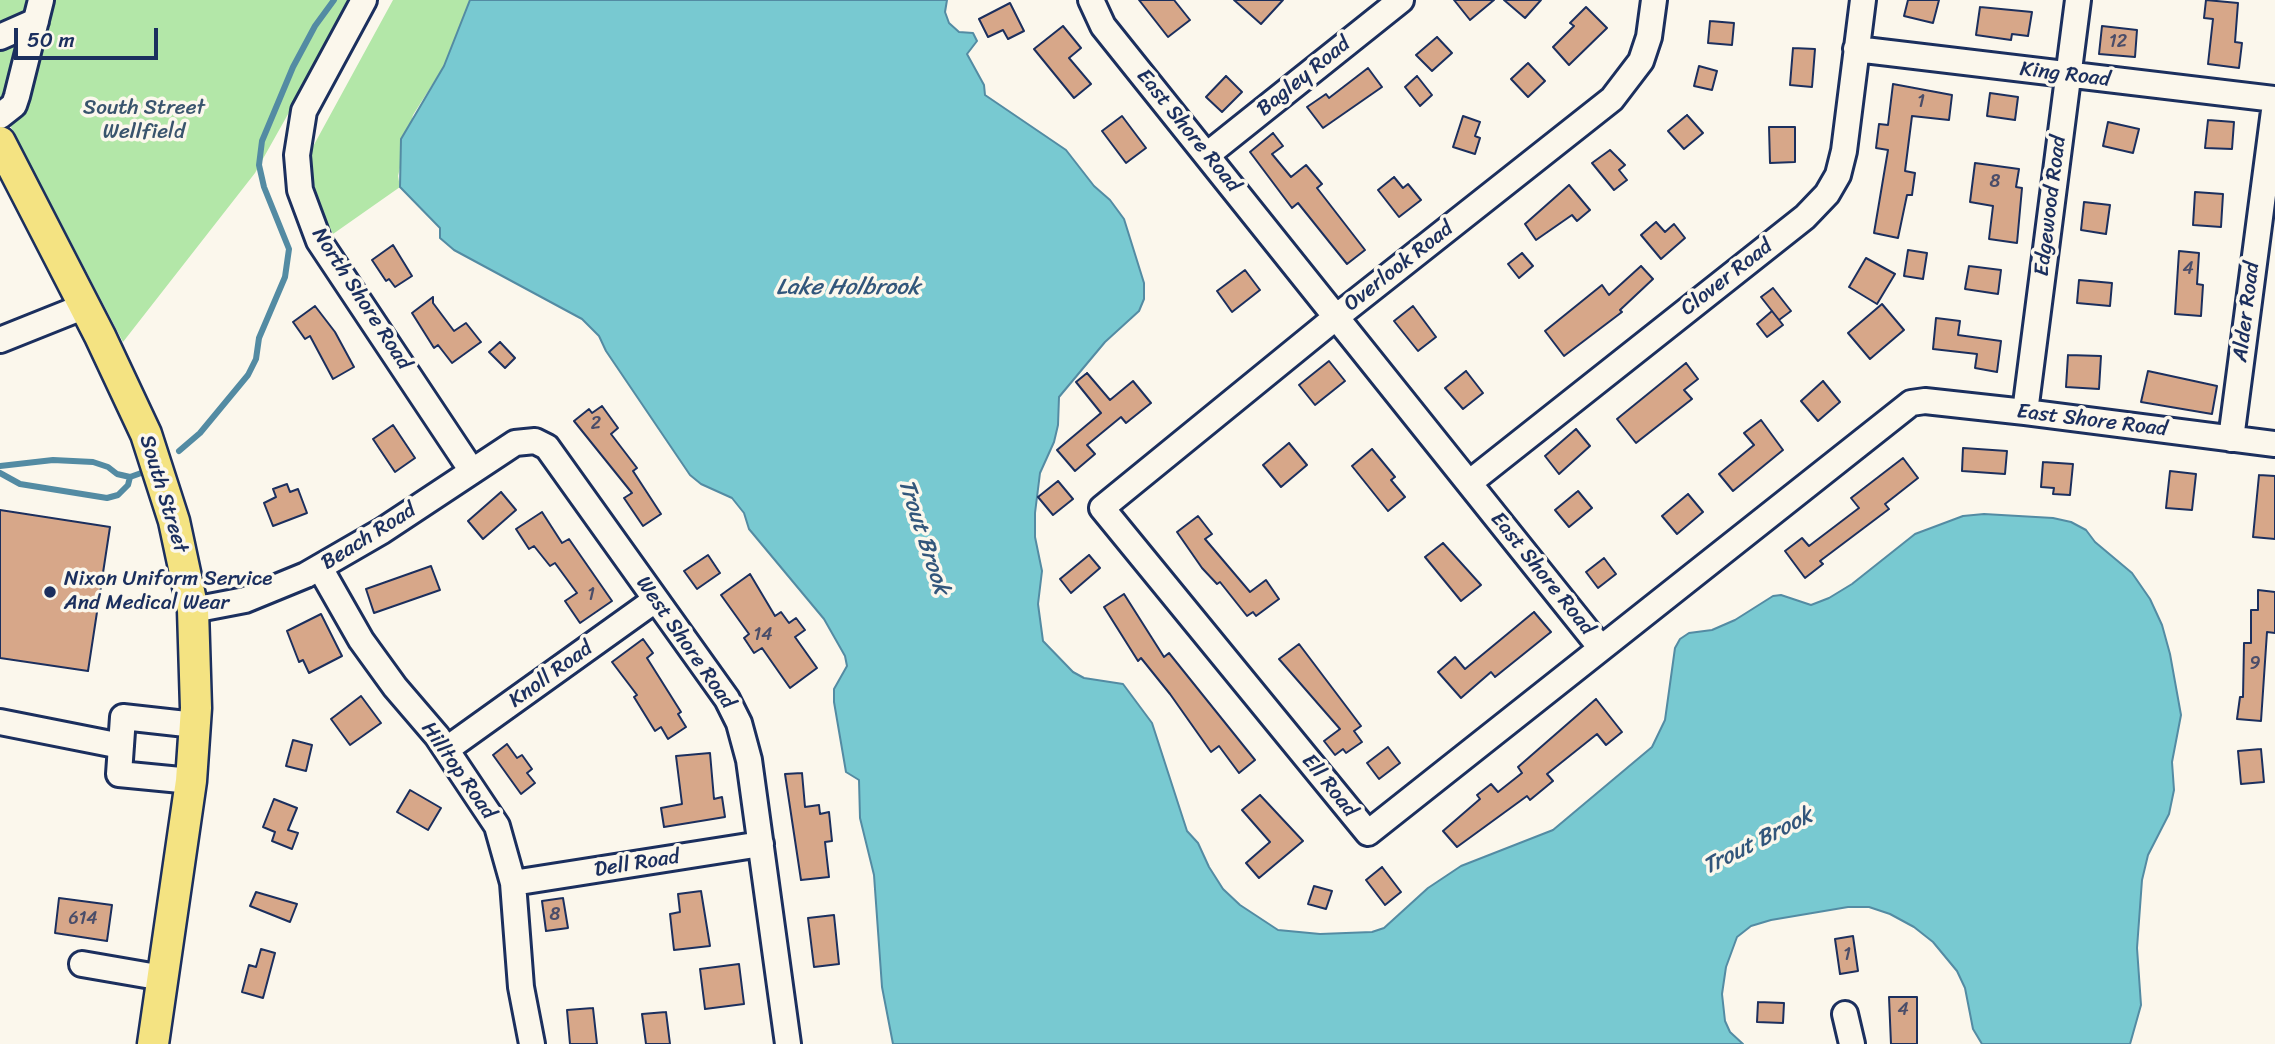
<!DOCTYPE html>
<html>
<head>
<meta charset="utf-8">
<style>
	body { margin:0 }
	#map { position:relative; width:2275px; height:1044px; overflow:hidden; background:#fbf7ec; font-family:Sriracha,sans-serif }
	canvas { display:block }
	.scale { position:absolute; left:14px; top:28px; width:144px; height:32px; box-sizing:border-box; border:4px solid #1b2f5e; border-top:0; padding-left:9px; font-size:21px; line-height:24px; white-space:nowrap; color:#1b2f5e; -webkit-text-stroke:5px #fbf7ec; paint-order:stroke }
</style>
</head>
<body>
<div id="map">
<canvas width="2275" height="1044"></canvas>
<div class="scale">50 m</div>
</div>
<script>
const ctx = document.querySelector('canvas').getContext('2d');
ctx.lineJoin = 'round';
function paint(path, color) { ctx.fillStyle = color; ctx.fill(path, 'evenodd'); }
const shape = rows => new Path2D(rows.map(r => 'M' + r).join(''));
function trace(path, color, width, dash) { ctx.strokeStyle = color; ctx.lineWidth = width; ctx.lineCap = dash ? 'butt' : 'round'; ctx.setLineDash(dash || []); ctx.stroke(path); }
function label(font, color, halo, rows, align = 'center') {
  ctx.font = font + ' Sriracha,sans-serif'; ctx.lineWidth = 7; ctx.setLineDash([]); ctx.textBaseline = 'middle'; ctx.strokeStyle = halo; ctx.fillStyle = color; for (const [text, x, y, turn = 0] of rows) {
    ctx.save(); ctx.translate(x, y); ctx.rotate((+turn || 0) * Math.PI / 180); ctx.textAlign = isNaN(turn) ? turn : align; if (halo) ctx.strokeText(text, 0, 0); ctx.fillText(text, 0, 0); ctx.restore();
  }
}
paint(shape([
	[0,0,352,0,255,173,123,342,0,106],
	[393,0,470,0,444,66,413,115,398,176,400,187,333,234,316,200,310,152]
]), '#b3e7a8');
const water = shape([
	[470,0,947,0,945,12,949,23,959,32,973,33,977,41,967,54,984,85,985,95,1066,150,1094,186,1110,200,1124,219,1144,283,1144,299,1139,311,1105,342,1059,397,1058,425,1054,442,1040,473,1035,513,1035,537,1042,571,1038,604,1043,641,1073,672,1084,678,1123,684,1152,723,1187,831,1198,843,1209,867,1223,889,1240,905,1278,930,1320,934,1372,932,1384,928,1428,888,1461,866,1553,830,1652,747,1665,720,1675,648,1680,639,1689,633,1712,630,1735,620,1773,596,1781,595,1811,605,1829,598,1852,584,1915,534,1963,516,1984,514,2053,518,2071,522,2086,530,2095,542,2132,573,2150,599,2162,625,2170,654,2181,715,2172,762,2174,790,2169,814,2148,855,2142,880,2137,948,2141,1005,2130,1044,1982,1044,1973,1029,1965,988,1957,971,1933,942,1914,927,1890,914,1869,907,1848,907,1771,920,1751,926,1737,937,1726,967,1722,994,1725,1021,1730,1032,1743,1044,893,1044,882,987,874,875,860,818,859,780,846,772,834,702,834,689,847,666,845,656,824,619,749,529,744,513,732,498,701,484,690,475,606,351,599,336,582,319,454,250,440,238,440,228,400,187,401,139,444,66,470,0]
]);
paint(water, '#78c9d1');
trace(water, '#538ba3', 2);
trace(shape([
	[179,451,200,433,248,375,256,359,259,338,285,277,289,249,264,187,259,165,262,141,293,67,315,26,334,0],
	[0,466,53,460,93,462,108,467,117,474,130,477,144,472],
	[0,473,20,484,107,498,118,495,128,485,130,477]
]), '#538ba3', 6);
const building = shape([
	[1139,0,1174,0,1190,20,1168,37,1139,0],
	[1234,0,1283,0,1261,24,1234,0],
	[1454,0,1494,0,1470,20,1454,0],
	[1504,0,1541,0,1525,18,1504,0],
	[1908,0,1939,0,1933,23,1904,16,1908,0],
	[2206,0,2238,3,2235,42,2242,43,2239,68,2208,64,2213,19,2204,18,2206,0],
	[1010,3,1024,31,1008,39,1003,30,988,37,979,19,1010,3],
	[1586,7,1607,28,1569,65,1553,47,1574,26,1570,23,1586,7],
	[1980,7,2032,12,2028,36,2012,34,2011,40,1976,35,1980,7],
	[1710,21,1734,23,1732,45,1708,43,1710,21],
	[1063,26,1081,48,1069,58,1091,84,1074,98,1034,49,1063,26],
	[2102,26,2137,30,2135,57,2099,54,2102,26],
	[1437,37,1452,53,1432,71,1416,55,1437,37],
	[1793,48,1815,49,1812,87,1790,85,1793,48],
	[1528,63,1545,81,1528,97,1511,79,1528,63],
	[1699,66,1717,71,1712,90,1694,86,1699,66],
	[1368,68,1382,87,1323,128,1307,107,1326,94,1329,98,1368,68],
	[1226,76,1242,92,1222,112,1206,97,1226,76],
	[1417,76,1432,95,1420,106,1405,87,1417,76],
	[1893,84,1952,95,1949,120,1912,116,1905,171,1915,173,1912,195,1907,195,1898,238,1874,233,1888,150,1876,148,1879,124,1888,125,1893,84],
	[1990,93,2018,97,2015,120,1987,116,1990,93],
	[1687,115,1703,133,1684,149,1668,131,1687,115],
	[1122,116,1146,148,1126,163,1102,131,1122,116],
	[1463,116,1480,122,1475,136,1480,138,1475,154,1453,147,1463,116],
	[2208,120,2234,122,2232,149,2205,148,2208,120],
	[2108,122,2139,129,2133,153,2103,146,2108,122],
	[1769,127,1795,127,1795,162,1770,163,1769,127],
	[1273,133,1283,146,1272,154,1291,177,1306,165,1322,184,1317,188,1365,250,1347,264,1298,203,1292,208,1250,152,1273,133],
	[1610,150,1625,165,1619,170,1627,180,1614,190,1592,163,1610,150],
	[1975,163,2019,169,2016,187,2022,188,2017,243,1989,239,1993,206,1970,202,1975,163],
	[1394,177,1403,188,1408,184,1421,200,1399,217,1378,190,1394,177],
	[1569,185,1590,210,1577,221,1572,215,1536,240,1525,224,1569,185],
	[2195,192,2223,194,2221,227,2193,225,2195,192],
	[2084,202,2110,205,2106,234,2081,230,2084,202],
	[1656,222,1665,232,1674,224,1685,238,1661,259,1641,235,1656,222],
	[393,245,412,276,395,287,389,279,386,281,372,260,393,245],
	[1908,250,1927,253,1923,279,1904,276,1908,250],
	[2179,251,2199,253,2197,284,2203,285,2201,316,2175,314,2179,251],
	[1522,253,1533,266,1519,278,1508,264,1522,253],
	[1866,258,1895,274,1877,304,1849,287,1866,258],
	[1641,266,1653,279,1620,310,1622,312,1564,356,1545,331,1602,285,1609,295,1641,266],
	[1969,266,2001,270,1998,294,1965,289,1969,266],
	[1245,270,1260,290,1232,312,1217,291,1245,270],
	[2079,280,2112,283,2110,306,2077,303,2079,280],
	[1773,288,1791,311,1779,320,1761,297,1773,288],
	[433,297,433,303,454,331,466,323,481,342,452,363,438,345,434,348,412,313,433,297],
	[1882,304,1904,330,1870,359,1848,333,1882,304],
	[315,306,335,332,354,367,333,379,310,336,305,339,293,322,315,306],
	[1413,306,1436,337,1418,351,1394,321,1413,306],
	[1772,311,1783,325,1767,337,1757,324,1772,311],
	[1936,318,1960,321,1958,335,2001,341,1997,372,1975,368,1977,354,1933,349,1936,318],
	[500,342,515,358,505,368,489,352,500,342],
	[2068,355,2101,356,2099,389,2066,387,2068,355],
	[1329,361,1345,381,1315,405,1299,385,1329,361],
	[1686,363,1698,379,1684,390,1692,399,1636,443,1617,419,1686,363],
	[1466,371,1483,393,1463,409,1445,388,1466,371],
	[2148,371,2217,386,2212,414,2141,402,2148,371],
	[1087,373,1110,400,1133,381,1151,403,1126,423,1121,417,1087,445,1095,454,1075,471,1057,450,1101,413,1076,382,1087,373],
	[1823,381,1840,402,1818,421,1801,401,1823,381],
	[602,406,618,428,611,434,637,468,633,471,661,514,643,526,624,498,632,493,574,421,589,409,592,413,602,406],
	[1761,420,1783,450,1733,491,1719,474,1754,445,1744,433,1761,420],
	[393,425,415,458,395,472,373,439,393,425],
	[1576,429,1590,446,1559,474,1545,456,1576,429],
	[1289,443,1307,465,1281,487,1263,465,1289,443],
	[1963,448,2007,451,2005,474,1962,471,1963,448],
	[1372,449,1395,477,1391,480,1405,497,1388,511,1352,466,1372,449],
	[1903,458,1918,478,1885,504,1889,509,1820,561,1823,564,1805,578,1785,551,1802,538,1809,546,1859,508,1851,498,1903,458],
	[2043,462,2073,464,2070,495,2053,494,2054,488,2041,487,2043,462],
	[2170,471,2196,474,2192,510,2166,508,2170,471],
	[2259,475,2275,476,2275,539,2253,537,2259,475],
	[1058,481,1073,499,1053,515,1038,497,1058,481],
	[287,484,290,492,298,489,307,513,273,526,264,503,276,497,273,489,287,484],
	[1578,491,1592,508,1569,527,1555,510,1578,491],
	[501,492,516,510,483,539,468,521,501,492],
	[1688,494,1703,512,1677,534,1662,516,1688,494],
	[0,510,110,527,88,671,0,658,0,510],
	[542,512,562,543,569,539,612,601,580,623,565,601,577,593,555,563,550,566,534,546,529,549,516,529,542,512],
	[1198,516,1212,534,1205,539,1250,592,1266,580,1279,599,1256,616,1253,612,1247,616,1220,582,1217,584,1202,568,1177,532,1198,516],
	[1443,543,1481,585,1461,601,1425,557,1443,543],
	[708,555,720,573,697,589,684,571,708,555],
	[1089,555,1100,568,1071,593,1060,579,1089,555],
	[1604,558,1616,574,1598,588,1586,572,1604,558],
	[431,566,440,590,374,613,366,589,431,566],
	[750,574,775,616,781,612,789,623,796,618,805,630,795,637,817,668,790,688,762,648,754,653,744,638,749,634,721,595,750,574],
	[2258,590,2275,592,2275,633,2267,632,2261,721,2237,719,2240,697,2243,697,2244,643,2251,643,2251,610,2258,610,2258,590],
	[1124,594,1164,657,1169,653,1255,760,1239,773,1219,746,1211,752,1170,694,1141,658,1138,661,1104,607,1124,594],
	[1534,612,1551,632,1495,677,1491,672,1461,698,1438,672,1455,657,1465,669,1534,612],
	[321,614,342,656,309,673,303,660,299,662,287,631,321,614],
	[643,639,653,653,647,658,681,712,678,714,686,727,668,739,661,727,655,731,634,697,637,695,612,662,643,639],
	[1299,644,1361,726,1354,731,1362,742,1346,753,1343,749,1335,755,1324,741,1340,729,1279,659,1299,644],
	[361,696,381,723,350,745,331,719,361,696],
	[1596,699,1622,732,1606,745,1597,734,1547,774,1553,781,1530,800,1527,796,1457,847,1443,831,1480,799,1477,795,1491,784,1498,792,1522,773,1518,767,1596,699],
	[293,740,312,745,306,771,286,766,293,740],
	[507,744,517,758,522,755,532,769,527,773,535,783,521,794,493,755,507,744],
	[1388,747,1400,763,1379,779,1367,763,1388,747],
	[2261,749,2264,782,2241,784,2238,751,2261,749],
	[710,753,714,799,722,797,725,817,664,827,661,808,682,804,676,756,710,753],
	[802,773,805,807,819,805,820,814,829,812,832,841,825,842,829,877,801,880,785,774,802,773],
	[410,790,441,808,428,830,397,812,410,790],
	[1260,795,1303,841,1259,878,1246,863,1270,842,1242,810,1260,795],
	[274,799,297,808,288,830,298,833,292,849,272,841,275,832,263,827,274,799],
	[1382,867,1401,892,1385,905,1366,880,1382,867],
	[1314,886,1332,891,1326,909,1308,904,1314,886],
	[701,891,710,946,674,950,670,914,680,912,678,894,701,891],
	[256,892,297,904,290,922,250,906,256,892],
	[59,898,112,905,107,941,55,933,59,898],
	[563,898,568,928,546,931,542,901,563,898],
	[834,915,839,964,814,967,808,918,834,915],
	[1853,936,1858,971,1840,974,1835,939,1853,936],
	[261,949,275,953,263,998,242,992,249,965,256,967,261,949],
	[739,964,744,1004,705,1009,700,969,739,964],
	[1889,997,1917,997,1917,1044,1891,1044,1889,997],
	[1758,1002,1784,1003,1783,1023,1757,1022,1758,1002],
	[593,1008,597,1044,570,1044,567,1010,593,1008],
	[666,1012,670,1044,646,1044,642,1014,666,1012]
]);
paint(building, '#d7a789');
trace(building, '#1b2f5e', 2);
const minor = shape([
	[364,0,304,111,297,155,300,190,319,241,472,471],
	[1091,0,1103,26,1601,648],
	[1654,0,1649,37,1641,61,1612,99,1335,318,1102,508,1368,833,1911,403,1925,401,2025,412,2275,444],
	[0,37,36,21],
	[1856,49,2275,99],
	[0,116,14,105,17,96,41,0],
	[1207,155,1401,0],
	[0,340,85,306],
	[2025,412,2078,0],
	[2231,439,2275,103],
	[1469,483,1805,217,1827,194,1838,175,1844,151,1863,0],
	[320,568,361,640,395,687,437,736,497,826,513,883,521,987,532,1044],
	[193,610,245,600,306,575,382,531,515,443,535,441,547,447,727,699,739,723,749,760,788,1044],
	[0,722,121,746],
	[447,749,655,600],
	[191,781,119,774,123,717,195,725],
	[513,883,761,844],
	[82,964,163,978],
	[1845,1014,1852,1044]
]);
const major = shape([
	[0,142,100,336,146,434,174,521,193,610,196,708,191,781,153,1044]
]);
trace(minor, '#1b2f5e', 30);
trace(major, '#1b2f5e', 35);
trace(minor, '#fbf7ec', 24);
trace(major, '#f4e382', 30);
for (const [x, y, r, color] of [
	[50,592,7,"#1b2f5e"]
]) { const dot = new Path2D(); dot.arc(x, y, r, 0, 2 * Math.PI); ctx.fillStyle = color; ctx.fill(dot); trace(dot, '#fbf7ec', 2.5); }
label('18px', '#4a4d69', null, [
	["12",2118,42],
	["1",1921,102],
	["8",1995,182],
	["4",2188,269],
	["2",596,424],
	["1",591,595],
	["14",763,635],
	["9",2255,664],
	["8",555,915],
	["614",83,919],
	["1",1847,955],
	["4",1903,1010]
]);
label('21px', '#1b2f5e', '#fbf7ec', [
	["King Road",2065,75,7],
	["Bagley Road",1304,77,-39],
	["East Shore Road",1188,131,51],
	["Edgewood Road",2051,206,-83],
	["Overlook Road",1399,267,-38],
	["Clover Road",1727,278,-38],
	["North Shore Road",361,299,57],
	["Alder Road",2247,312,-83],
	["East Shore Road",2092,421,7],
	["South Street",163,494,73],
	["Beach Road",369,537,-32],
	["East Shore Road",1542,574,51],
	["West Shore Road",685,643,55],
	["Knoll Road",551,675,-36],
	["Hilltop Road",458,771,55],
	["Ell Road",1329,786,51],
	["Dell Road",637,864,-9]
]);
label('21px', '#39546d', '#fbf7ec', [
	["South Street",144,109],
	["Wellfield",144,133]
]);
label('21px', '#1b2f5e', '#fbf7ec', [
	["Nixon Uniform Service",64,580],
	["And Medical Wear",64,604]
], 'left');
label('italic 23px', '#32567b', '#fbf7ec', [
	["Lake Holbrook",848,288],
	["Trout Brook",923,537,72],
	["Trout Brook",1758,842,-27]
]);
</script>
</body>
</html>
